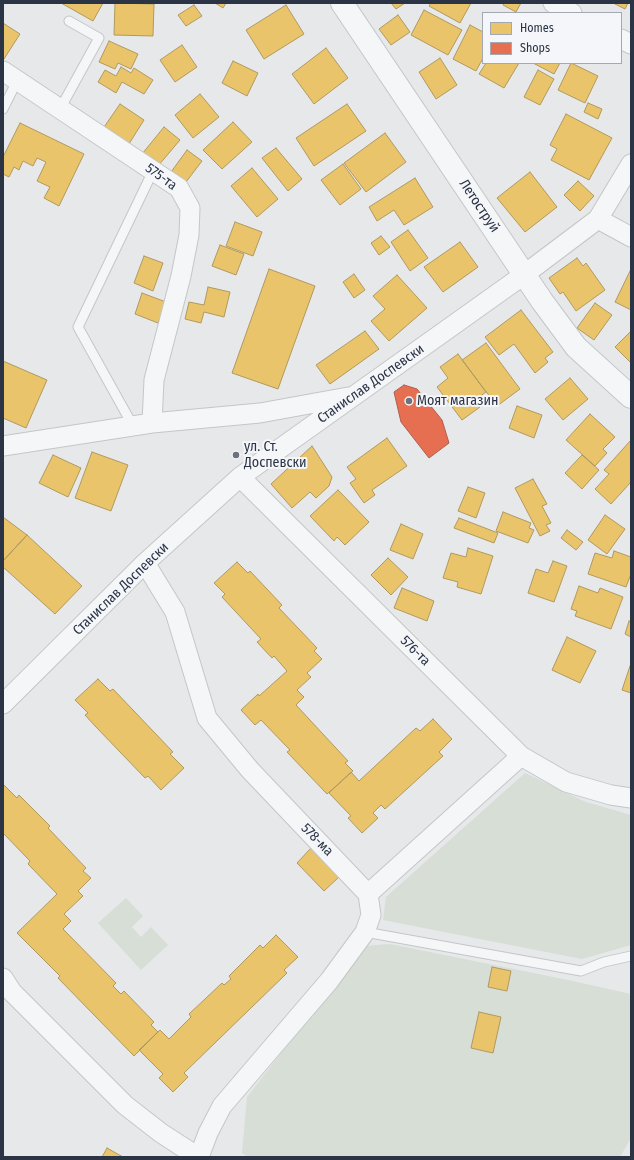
<!DOCTYPE html>
<html>
<head>
<meta charset="utf-8">
<style>
	body { margin:0 }
	#map { position:relative; width:634px; height:1160px; overflow:hidden; background:#e6e8ea; font-family:"Fira Sans Condensed",sans-serif }
	canvas { display:block }
	.frame { position:absolute; inset:0; border:4px solid #2b3445; pointer-events:none }
	.legend { position:absolute; left:482px; top:12px; width:140px; height:52px; box-sizing:border-box; background:#f4f6f9; border:1px solid #a4a8b1; margin:0; padding:5px 7px; list-style:none; font-size:12px; color:#2b3445 }
	.legend li { display:flex; align-items:center; gap:8px; height:20px }
	.legend b { width:20px; border:1px solid #a4a8b1 }
</style>
</head>
<body>
<div id="map">
<canvas width="634" height="1160"></canvas>
<div class="frame"></div>
<ul class="legend">
<li><b style="height:11px;background:#e9c46a"></b>Homes</li>
<li><b style="height:11px;background:#e76f51"></b>Shops</li>
</ul>
</div>
<script>
const ctx = document.querySelector('canvas').getContext('2d');
ctx.lineJoin = 'round';
function paint(path, color) { ctx.fillStyle = color; ctx.fill(path, 'evenodd'); }
const shape = rows => new Path2D(rows.map(r => 'M' + r).join(''));
function trace(path, color, width, dash) { ctx.strokeStyle = color; ctx.lineWidth = width; ctx.lineCap = dash ? 'butt' : 'round'; ctx.setLineDash(dash || []); ctx.stroke(path); }
function label(font, color, halo, rows, align = 'center') {
  ctx.font = font + ' "Fira Sans Condensed",sans-serif'; ctx.lineWidth = 4; ctx.setLineDash([]); ctx.textBaseline = 'middle'; ctx.strokeStyle = halo; ctx.fillStyle = color; for (const [text, x, y, turn = 0] of rows) {
    ctx.save(); ctx.translate(x, y); ctx.rotate((+turn || 0) * Math.PI / 180); ctx.textAlign = isNaN(turn) ? turn : align; if (halo) ctx.strokeText(text, 0, 0); ctx.fillText(text, 0, 0); ctx.restore();
  }
}
paint(shape([
	[525,773,586,802,631,815,631,945,582,959,383,920,386,897],
	[126,898,143,916,132,927,141,937,151,927,168,945,141,970,98,923],
	[390,944,568,980,631,994,631,1138,620,1157,247,1157,242,1153,247,1097,364,946]
]), '#d6ded6');
const homes = shape([
	[61,3,103,3,93,21,61,3],
	[115,3,154,4,153,36,114,35,115,3],
	[215,3,226,3,223,8,215,3],
	[391,3,405,3,396,9,391,3],
	[431,3,471,3,460,23,429,6,431,3],
	[504,3,521,3,516,12,503,5,504,3],
	[613,3,628,3,625,9,613,3],
	[194,5,202,16,186,26,178,15,194,5],
	[286,5,304,34,264,59,246,30,286,5],
	[424,10,462,30,448,55,411,35,424,10],
	[398,15,410,32,391,45,379,29,398,15],
	[3,23,20,34,4,59,3,59,3,23],
	[470,25,483,32,483,58,476,71,453,59,470,25],
	[109,41,138,54,131,69,118,63,115,69,99,62,109,41],
	[182,45,197,67,175,82,160,60,182,45],
	[326,48,348,78,314,104,292,74,326,48],
	[440,58,457,85,436,99,419,72,440,58],
	[233,61,258,73,247,96,222,83,233,61],
	[486,63,519,63,504,88,479,74,486,63],
	[533,63,560,63,554,74,533,63],
	[571,63,598,76,585,103,558,90,571,63],
	[121,67,131,73,134,68,153,80,144,94,122,82,116,93,98,82,105,70,116,76,121,67],
	[538,70,554,79,540,105,524,97,538,70],
	[200,94,219,117,193,138,175,115,200,94],
	[588,103,602,109,598,119,584,112,588,103],
	[120,104,144,120,127,147,102,130,120,104],
	[347,104,366,131,314,166,296,138,347,104],
	[566,114,612,138,589,180,551,160,557,149,550,145,566,114],
	[233,122,252,142,222,169,203,150,233,122],
	[20,123,84,154,59,206,44,198,50,187,37,181,46,162,37,158,33,166,23,161,19,170,14,167,9,177,3,174,3,157,20,123],
	[164,127,180,140,158,166,142,154,164,127],
	[385,133,406,162,366,192,344,163,385,133],
	[276,148,302,179,288,191,262,158,276,148],
	[187,150,202,161,186,182,171,172,187,150],
	[343,164,361,189,340,205,321,180,343,164],
	[252,168,278,199,257,217,231,186,252,168],
	[530,172,557,207,525,232,497,198,530,172],
	[415,178,433,207,404,225,394,210,377,221,369,207,415,178],
	[578,181,594,196,580,211,564,195,578,181],
	[235,222,262,232,253,256,226,246,235,222],
	[408,230,428,258,410,271,391,242,408,230],
	[381,236,390,247,379,255,371,243,381,236],
	[460,242,478,267,443,292,424,267,460,242],
	[220,245,244,254,236,275,212,266,220,245],
	[144,256,163,263,153,291,134,283,144,256],
	[577,258,583,266,586,263,605,290,576,311,563,292,560,294,549,278,577,258],
	[269,269,315,286,278,389,232,373,269,269],
	[631,269,631,310,615,302,631,269],
	[354,274,365,290,354,298,343,282,354,274],
	[397,275,427,308,389,341,371,321,385,309,373,296,397,275],
	[208,287,230,292,224,317,204,312,201,323,185,319,189,302,204,305,208,287],
	[142,293,166,302,158,323,135,314,142,293],
	[595,303,612,315,594,340,577,328,595,303],
	[521,310,553,352,545,358,548,362,535,373,514,344,499,355,485,337,521,310],
	[365,331,379,349,330,384,316,365,365,331],
	[631,331,631,363,615,347,631,331],
	[486,343,520,389,497,406,462,360,486,343],
	[458,354,486,392,475,400,480,407,462,420,437,387,448,378,440,367,458,354],
	[3,361,47,380,26,428,3,418,3,361],
	[570,378,588,399,563,420,545,399,570,378],
	[517,406,542,415,534,438,509,428,517,406],
	[590,414,615,437,603,449,607,453,595,466,566,440,590,414],
	[387,438,407,466,372,490,375,495,364,503,350,483,356,479,347,467,387,438],
	[631,440,631,482,611,504,595,489,609,474,604,470,631,440],
	[312,446,332,477,329,486,316,498,310,492,292,508,271,484,312,446],
	[92,452,128,465,111,511,75,498,92,452],
	[53,455,81,468,68,497,39,483,53,455],
	[582,455,599,470,582,489,565,473,582,455],
	[533,479,547,504,542,506,551,523,546,525,550,531,540,536,515,488,533,479],
	[468,487,485,493,476,518,458,511,468,487],
	[338,490,369,522,345,545,337,537,334,541,310,516,338,490],
	[503,512,531,523,529,528,534,530,528,543,496,531,503,512],
	[605,515,625,529,607,554,588,540,605,515],
	[3,517,27,535,3,561,3,517],
	[459,518,498,533,494,543,454,528,459,518],
	[401,524,423,534,413,559,390,550,401,524],
	[567,530,583,542,576,550,561,538,567,530],
	[27,535,82,586,55,614,3,567,3,561,27,535],
	[468,548,493,556,481,594,457,587,458,582,443,578,451,553,466,557,468,548],
	[614,551,631,557,631,574,626,587,588,574,595,553,612,558,614,551],
	[388,558,408,577,391,595,371,575,388,558],
	[553,561,567,566,554,602,528,593,536,569,548,573,553,561],
	[237,562,248,573,250,571,282,605,279,608,317,648,314,651,322,659,307,673,311,677,297,690,304,697,296,705,348,761,345,763,353,771,327,794,287,752,290,750,261,720,255,725,241,710,258,694,259,696,287,671,274,656,272,658,257,642,261,639,222,597,225,594,214,583,237,562],
	[579,586,598,593,600,588,623,597,611,629,575,616,577,611,571,609,579,586],
	[402,588,434,601,427,621,394,608,402,588],
	[629,621,631,622,631,637,625,634,629,621],
	[567,637,596,651,580,683,552,670,567,637],
	[631,663,631,693,622,690,631,663],
	[98,679,110,691,113,689,173,752,170,754,184,768,161,790,148,776,145,778,96,727,85,715,88,713,75,700,98,679],
	[433,719,452,739,439,752,443,756,385,809,381,805,373,813,378,818,362,833,348,818,351,816,329,793,351,772,359,781,416,728,420,731,433,719],
	[3,784,17,798,19,795,50,826,48,828,86,868,83,871,91,878,78,891,83,896,64,914,71,921,63,929,116,983,113,986,121,994,124,991,154,1022,151,1025,158,1032,134,1056,58,978,60,976,17,933,57,894,28,864,30,861,3,833,3,784],
	[311,848,339,877,324,891,297,863,311,848],
	[276,935,298,957,284,970,287,973,184,1073,188,1077,173,1092,159,1078,163,1074,139,1050,160,1030,169,1039,191,1017,189,1014,222,983,224,985,231,979,229,976,260,945,263,948,276,935],
	[492,967,511,971,507,991,488,987,492,967],
	[479,1012,501,1017,493,1053,471,1048,479,1012],
	[107,1148,123,1157,102,1157,107,1148]
]);
paint(homes, '#e9c46a');
trace(homes, '#b0995f', 1);
const shops = shape([
	[404,385,417,389,442,420,449,443,429,458,401,422,394,392,404,385]
]);
paint(shops, '#e76f51');
trace(shops, '#af5d4d', 1);
const service = shape([
	[3,109,17,81],
	[60,109,99,38,69,21],
	[133,426,78,327,153,171],
	[365,932,581,971,604,962,631,956]
]);
const minor = shape([
	[553,3,572,13],
	[621,39,631,44],
	[3,71,179,188,190,208,189,235,181,276,154,380,152,423],
	[598,219,631,237],
	[3,446,152,423,260,413,348,397],
	[240,477,521,756,566,782,611,795,631,798],
	[145,563,175,612,207,718,250,770,368,894,371,915,365,932,329,981,222,1106,208,1133,199,1157],
	[3,704,145,563,240,477,525,274,598,219,631,164],
	[368,894,521,756],
	[3,978,12,992,125,1105,161,1133,198,1157]
]);
const tertiary = shape([
	[342,3,542,301,576,347,631,397]
]);
trace(service, '#c4c6c8', 11);
trace(minor, '#c4c6c8', 21);
trace(tertiary, '#c4c6c8', 24);
trace(service, '#f5f6f7', 9);
trace(minor, '#f5f6f7', 19);
trace(tertiary, '#f5f6f7', 22);
for (const [x, y, r, color] of [
	[409,401,4,"#6c737f"],
	[236,455,4,"#6c737f"]
]) { const dot = new Path2D(); dot.arc(x, y, r, 0, 2 * Math.PI); ctx.fillStyle = color; ctx.fill(dot); trace(dot, '#f4f6f9', 1.5); }
label('14px', '#2b3445', '#f4f6f9', [
	["575-та",161,177,36],
	["Летоструй",479,206,56],
	["Станислав Доспевски",371,384,-35],
	["Станислав Доспевски",121,589,-44],
	["576-та",415,651,45],
	["578-ма",317,840,46]
]);
label('14px', '#2b3445', '#f4f6f9', [
	["Моят магазин",417,401],
	["ул. Ст.",244,447],
	["Доспевски",244,463]
], 'left');
</script>
</body>
</html>
